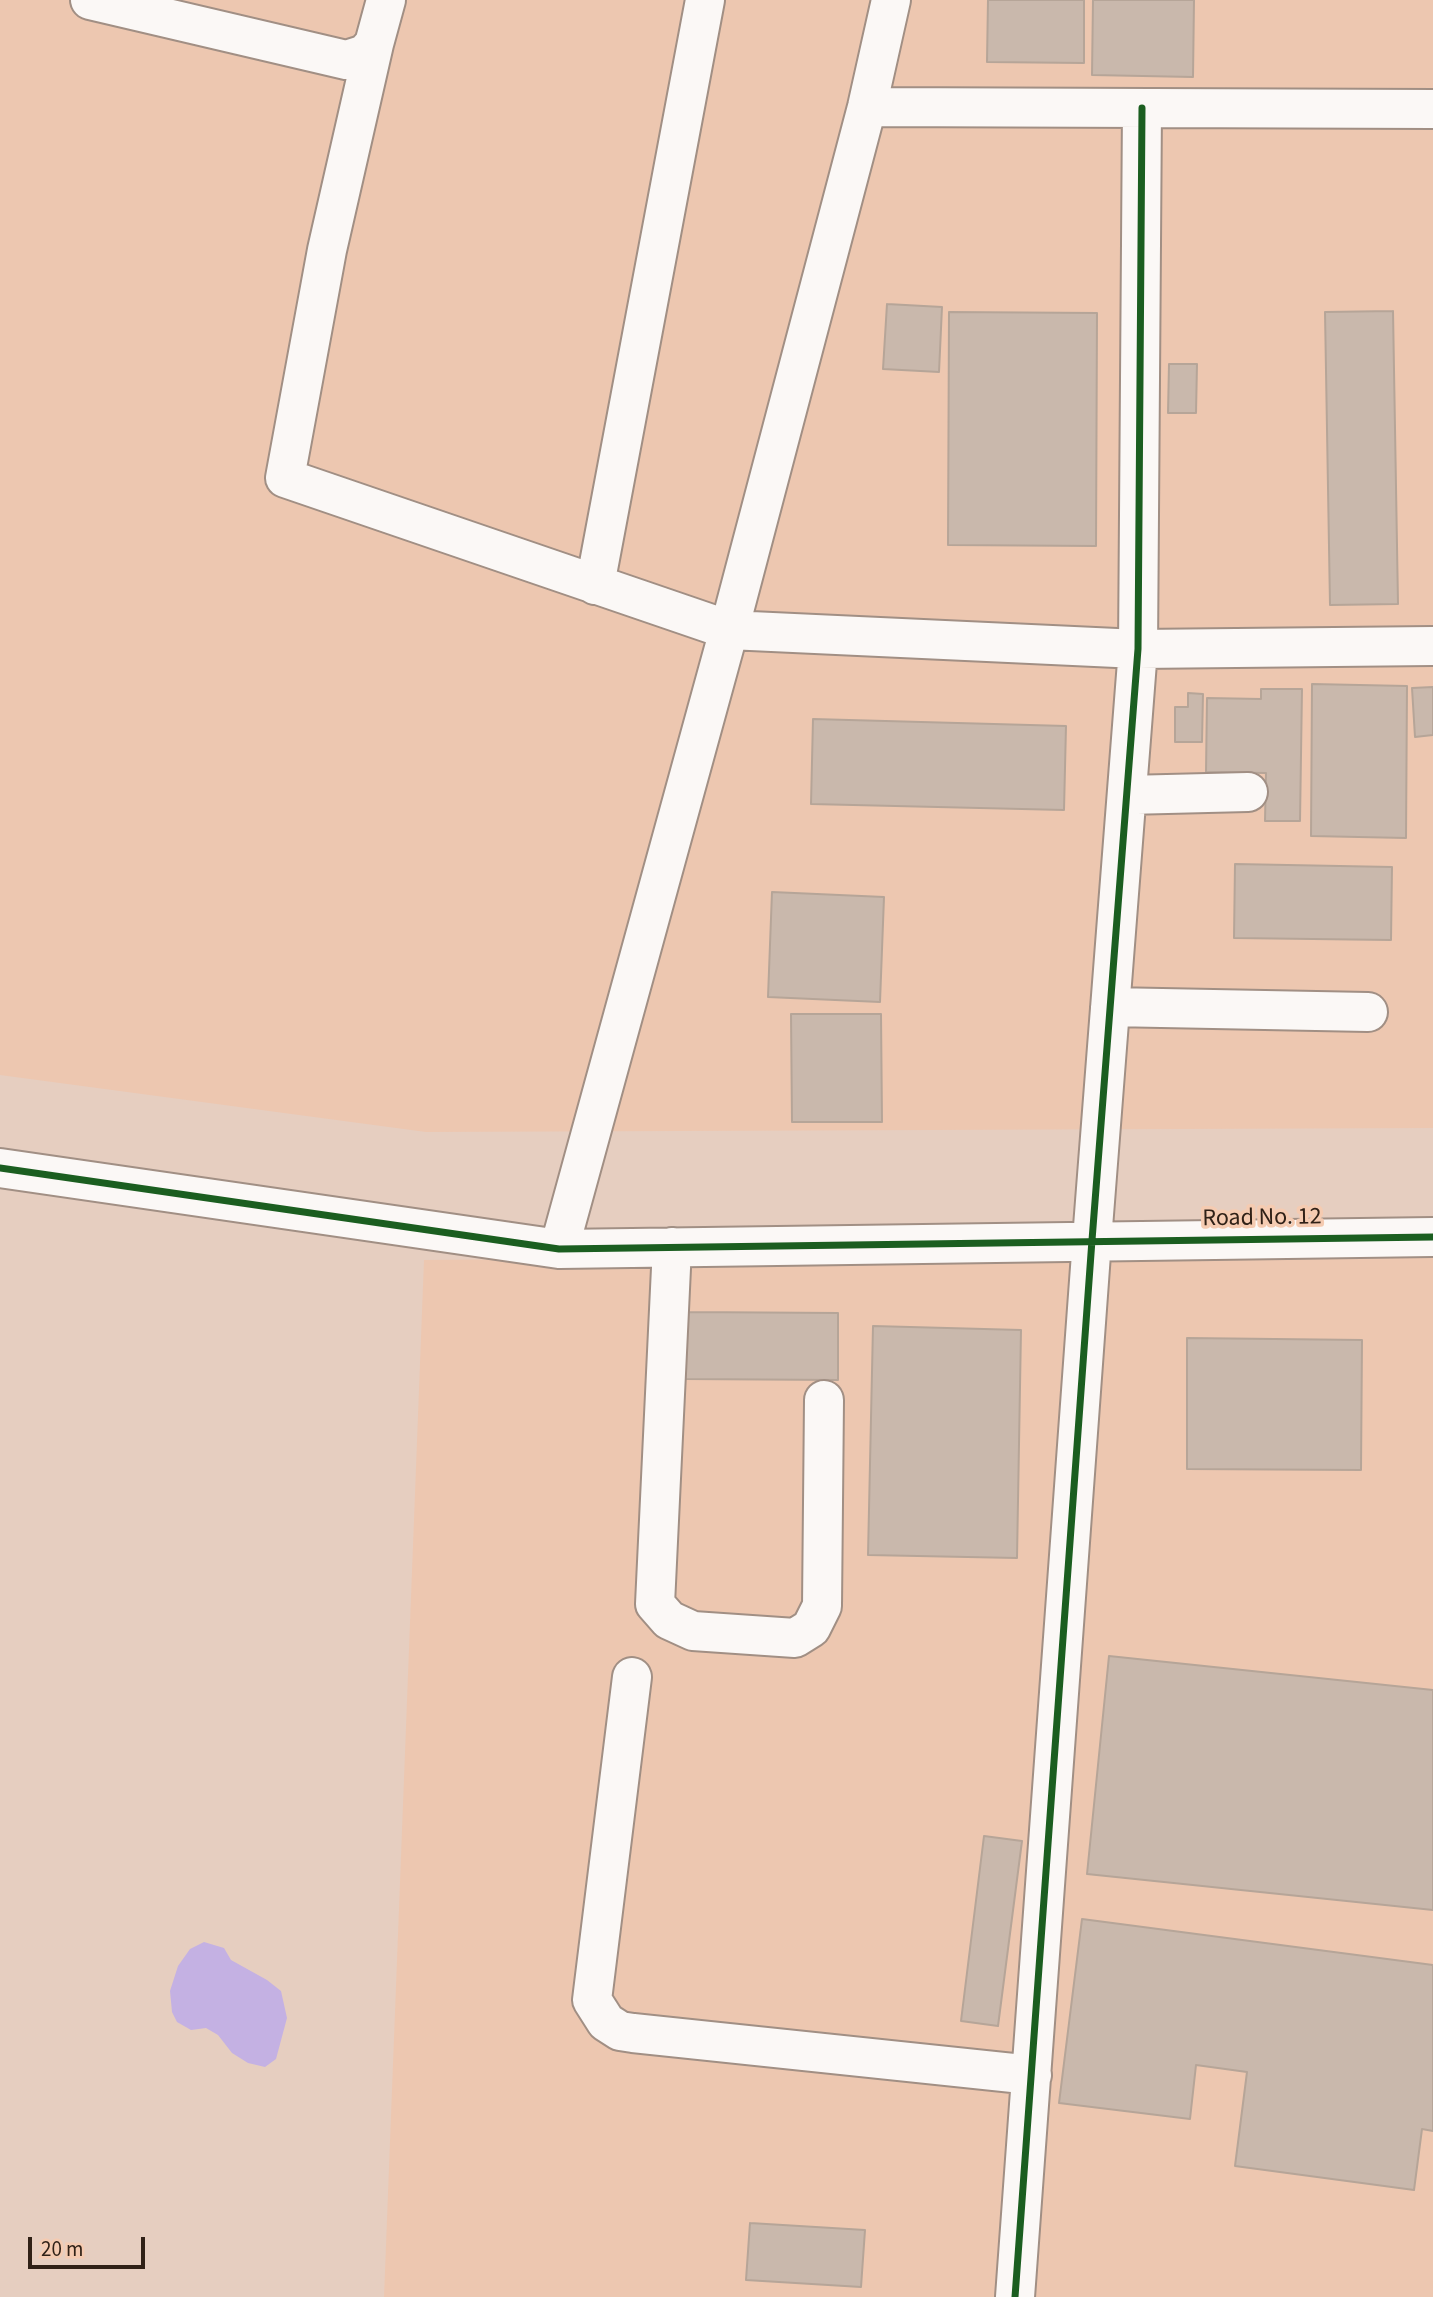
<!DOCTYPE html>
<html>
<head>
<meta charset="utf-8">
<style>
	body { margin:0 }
	#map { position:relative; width:1433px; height:2297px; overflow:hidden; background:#e6cec0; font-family:"Source Sans 3",sans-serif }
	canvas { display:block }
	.scale { position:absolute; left:28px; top:2237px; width:117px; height:32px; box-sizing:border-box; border:4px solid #302117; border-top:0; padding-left:9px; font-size:21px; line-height:24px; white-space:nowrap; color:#302117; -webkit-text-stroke:5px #f5cbb1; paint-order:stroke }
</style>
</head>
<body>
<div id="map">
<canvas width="1433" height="2297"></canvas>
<div class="scale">20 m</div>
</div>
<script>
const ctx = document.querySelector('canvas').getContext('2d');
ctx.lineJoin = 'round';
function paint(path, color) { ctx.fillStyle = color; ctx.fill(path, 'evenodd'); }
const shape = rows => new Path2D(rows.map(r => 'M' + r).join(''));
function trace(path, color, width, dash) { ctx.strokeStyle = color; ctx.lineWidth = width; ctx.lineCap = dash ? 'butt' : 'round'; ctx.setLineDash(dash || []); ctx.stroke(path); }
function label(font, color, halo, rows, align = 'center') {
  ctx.font = font + ' "Source Sans 3",sans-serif'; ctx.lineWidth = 7; ctx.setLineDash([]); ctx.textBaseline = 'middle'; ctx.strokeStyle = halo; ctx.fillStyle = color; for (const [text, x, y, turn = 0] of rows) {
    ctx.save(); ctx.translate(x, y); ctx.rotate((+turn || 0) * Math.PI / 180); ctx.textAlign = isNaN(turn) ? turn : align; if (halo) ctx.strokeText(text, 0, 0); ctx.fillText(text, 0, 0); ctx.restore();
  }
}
paint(shape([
	[0,0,1433,0,1433,1128,426,1132,0,1075],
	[1433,1252,1433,2297,384,2297,424,1260]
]), '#edc7b0');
paint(shape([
	[204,1942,224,1948,231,1960,267,1980,281,1991,287,2018,276,2059,265,2067,248,2063,232,2053,218,2035,206,2028,191,2030,177,2022,172,2012,170,1991,178,1966,190,1949]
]), '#c4b1e3');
const building = shape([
	[988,0,1084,0,1084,63,987,62,988,0],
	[1093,0,1194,0,1193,77,1092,75,1093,0],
	[887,304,942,307,939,372,883,369,887,304],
	[1393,311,1398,604,1330,605,1325,312,1393,311],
	[949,312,1097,313,1096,546,948,545,949,312],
	[1169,364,1197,364,1196,413,1168,413,1169,364],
	[1312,684,1407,686,1406,838,1311,836,1312,684],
	[1433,687,1433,735,1415,737,1412,688,1433,687],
	[1261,689,1302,689,1300,821,1265,821,1266,773,1206,772,1207,698,1261,699,1261,689],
	[1188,693,1203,694,1202,742,1175,742,1175,707,1188,707,1188,693],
	[813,719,1066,726,1064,810,811,804,813,719],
	[1235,864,1392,867,1391,940,1234,938,1235,864],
	[772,892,884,897,880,1002,768,997,772,892],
	[791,1014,881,1014,882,1122,792,1122,791,1014],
	[686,1312,838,1313,838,1380,685,1379,686,1312],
	[873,1326,1021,1330,1017,1558,868,1555,873,1326],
	[1187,1338,1362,1340,1361,1470,1187,1469,1187,1338],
	[1109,1656,1433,1690,1433,1910,1087,1874,1109,1656],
	[984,1836,1022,1841,998,2026,961,2021,984,1836],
	[1082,1919,1433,1965,1433,2131,1422,2129,1414,2190,1235,2166,1247,2072,1196,2065,1190,2119,1059,2103,1082,1919],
	[750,2223,865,2230,861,2287,746,2280,750,2223]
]);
paint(building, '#c9b8ac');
trace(building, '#b6a598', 2);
const minor = shape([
	[90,0,346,60,365,54,374,44,386,0],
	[374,44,327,250,285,478,729,630,1138,649,1433,646],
	[867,107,1433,109],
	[595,585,705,0],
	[1127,795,1248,792],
	[1110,1007,1368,1012],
	[0,1168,559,1249,1433,1237],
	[672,1247,655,1604,669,1620,693,1631,795,1638,811,1628,822,1606,824,1400],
	[559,1249,729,630,867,107,891,0],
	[632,1677,592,2000,606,2022,620,2031,633,2033,1032,2075],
	[1015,2297,1092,1240,1138,649,1142,108]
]);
trace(minor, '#a18f84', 42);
trace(minor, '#fbf8f6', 38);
trace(shape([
	[0,1168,559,1249,1433,1237],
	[1015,2297,1092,1240,1138,649,1142,108]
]), '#1b5e20', 7);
label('24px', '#302117', '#f5cbb1', [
	["Road No. 12",1262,1219,-1]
]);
</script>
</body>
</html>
